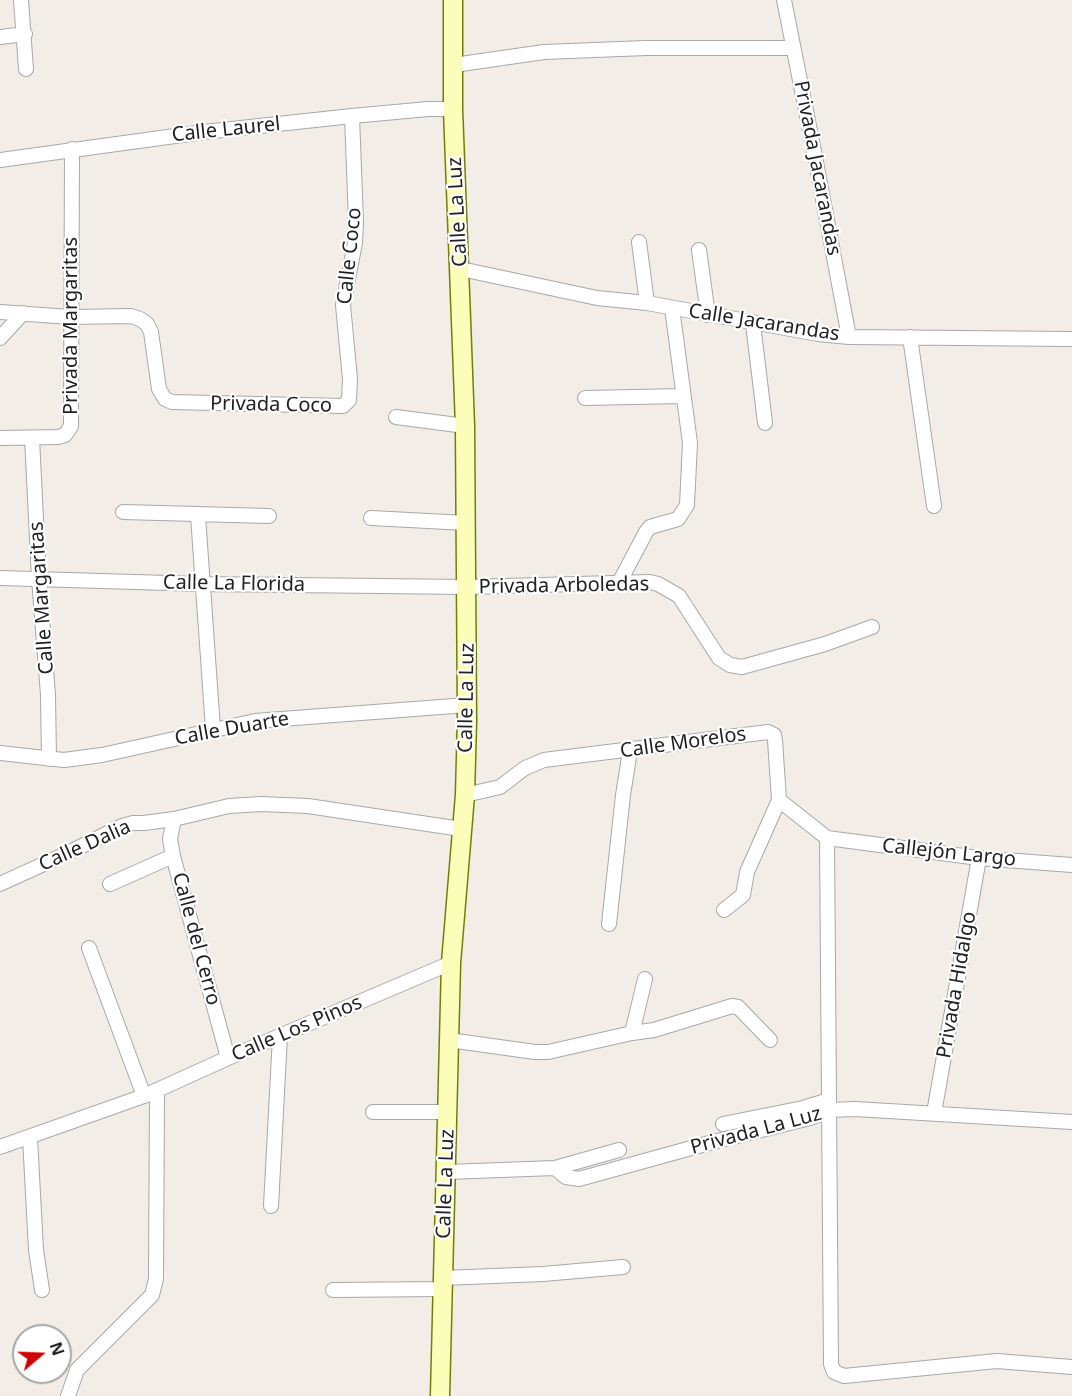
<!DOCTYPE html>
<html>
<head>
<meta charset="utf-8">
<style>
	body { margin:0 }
	#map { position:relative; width:1072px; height:1396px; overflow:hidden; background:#f2eee7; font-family:"Noto Sans",sans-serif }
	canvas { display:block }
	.north { position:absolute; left:12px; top:1324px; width:60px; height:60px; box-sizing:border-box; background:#fff; border:2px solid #a6a6a6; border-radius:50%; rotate:71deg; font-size:16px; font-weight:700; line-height:24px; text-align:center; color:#212121 }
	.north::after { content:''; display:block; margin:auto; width:21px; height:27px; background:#d20000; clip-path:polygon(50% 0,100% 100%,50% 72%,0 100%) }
</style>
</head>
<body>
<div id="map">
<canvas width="1072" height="1396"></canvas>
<div class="north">N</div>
</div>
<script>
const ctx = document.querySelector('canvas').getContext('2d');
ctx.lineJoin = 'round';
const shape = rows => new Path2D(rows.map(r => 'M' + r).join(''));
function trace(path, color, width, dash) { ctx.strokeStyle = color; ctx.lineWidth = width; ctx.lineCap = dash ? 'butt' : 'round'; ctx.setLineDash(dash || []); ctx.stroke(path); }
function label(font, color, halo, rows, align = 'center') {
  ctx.font = font + ' "Noto Sans",sans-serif'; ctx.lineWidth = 4.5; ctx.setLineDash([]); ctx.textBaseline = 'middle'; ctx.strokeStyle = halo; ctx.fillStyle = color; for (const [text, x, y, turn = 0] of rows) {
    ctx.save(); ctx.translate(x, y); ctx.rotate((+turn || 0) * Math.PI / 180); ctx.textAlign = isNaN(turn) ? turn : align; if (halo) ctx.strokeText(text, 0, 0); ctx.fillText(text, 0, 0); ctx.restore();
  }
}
const street = shape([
	[21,0,26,69],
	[784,0,813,146,849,337],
	[0,37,25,34],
	[454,65,544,52,646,48,793,48],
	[0,160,204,132,352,116,428,109,453,109],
	[639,242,647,303],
	[699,250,708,315],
	[461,269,597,298,647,303,818,334,849,337,1072,339],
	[0,312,70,317,131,316,140,319,147,324,151,332,159,389,165,399,172,402,343,406,349,400,350,379,343,305,355,243,356,222,352,116],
	[753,324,765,423],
	[910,337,934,506],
	[0,338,23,313],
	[585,398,683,396],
	[396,417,465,426],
	[0,438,58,437,65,435,71,426,72,149],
	[32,438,39,579,48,695,49,759],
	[123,512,269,516],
	[198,516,213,729],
	[371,518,466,523],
	[0,578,202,584,468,587,650,582,658,584,679,596,719,658,730,665,742,667,825,644,872,627],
	[619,583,646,532,650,527,678,519,687,505,690,443,672,308],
	[0,753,64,760,102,755,255,721,467,705],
	[465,795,500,787,525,768,544,760,768,732,774,735,775,740,779,800,827,838],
	[174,819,170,839,173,856,228,1058],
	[827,838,831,1364,834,1372,844,1376,997,1361,1072,1367],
	[827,838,979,858,1072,865],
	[0,884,70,852,122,826,133,823,144,823,174,819,229,806,261,804,308,806,461,829],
	[110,884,173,856],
	[724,910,743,895,747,872,779,800],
	[609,924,623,795,630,751],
	[89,948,144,1096],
	[632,1033,645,979],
	[449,1040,535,1052,548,1052,632,1033,654,1030,732,1006,738,1007,770,1040],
	[373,1112,448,1112],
	[934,1113,979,858],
	[723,1124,803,1108,829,1100],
	[30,1138,36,1250,42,1290],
	[0,1147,144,1096,228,1058,451,963],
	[555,1168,619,1150],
	[447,1172,555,1168,566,1177,579,1179,713,1142,810,1118,830,1110,855,1109,1072,1122],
	[271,1206,280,1036],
	[443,1278,543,1274,623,1267],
	[333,1290,442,1289],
	[68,1396,77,1370,152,1295,156,1279,157,1090]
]);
const secondary = shape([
	[440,1396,451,963,465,795,467,721,465,426,453,109,453,0]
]);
trace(street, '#a8a8a8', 16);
trace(secondary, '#728000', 21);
trace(street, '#fff', 14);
trace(secondary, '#fafeb9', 18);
label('20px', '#212121', '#fff', [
	["Calle Laurel",226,130,-6],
	["Privada Jacarandas",817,168,79],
	["Calle La Luz",458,212,-93],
	["Calle Coco",350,256,-84],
	["Calle Jacarandas",764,323,9],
	["Privada Margaritas",71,326,-90],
	["Privada Coco",271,405,1],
	["Calle La Florida",234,584,1],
	["Privada Arboledas",564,586,-1],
	["Calle Margaritas",42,598,-94],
	["Calle La Luz",467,698,-89],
	["Calle Duarte",232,729,-10],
	["Calle Morelos",683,743,-8],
	["Calle Dalia",85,846,-24],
	["Callejón Largo",949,853,6],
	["Calle del Cerro",196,939,75],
	["Privada Hidalgo",957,985,-80],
	["Calle Los Pinos",297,1029,-23],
	["Privada La Luz",756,1131,-15],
	["Calle La Luz",446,1184,-88]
]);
</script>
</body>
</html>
